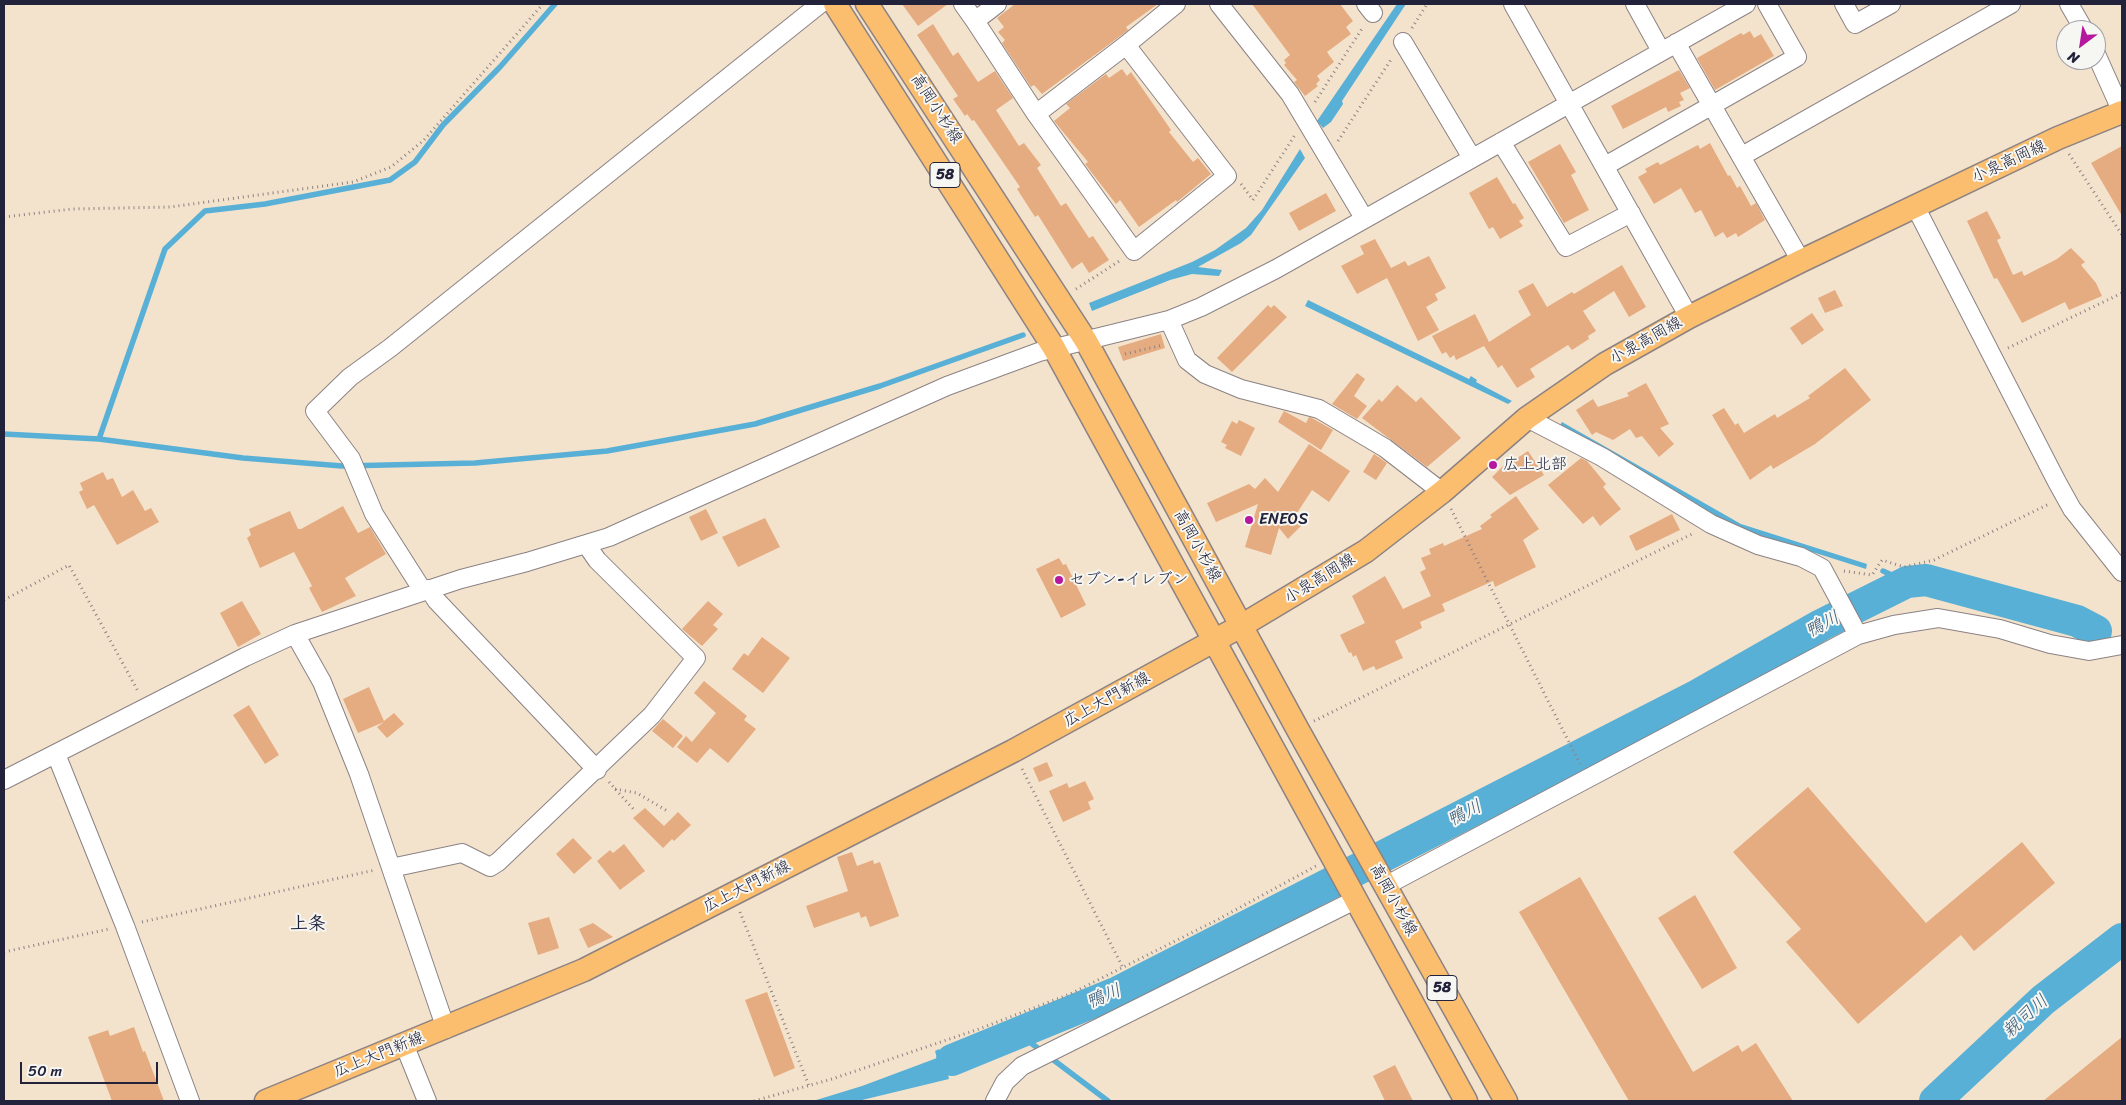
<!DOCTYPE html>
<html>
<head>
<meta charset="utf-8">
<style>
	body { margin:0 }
	#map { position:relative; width:2126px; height:1105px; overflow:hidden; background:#f4e3cc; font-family:Sriracha,sans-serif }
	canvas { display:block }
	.frame { position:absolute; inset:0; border:5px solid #22223b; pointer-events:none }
	.north { position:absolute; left:2056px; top:20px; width:50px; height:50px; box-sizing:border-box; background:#f6f6f2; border:1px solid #a1a1a9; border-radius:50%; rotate:211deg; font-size:14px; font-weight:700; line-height:20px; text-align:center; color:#22223b }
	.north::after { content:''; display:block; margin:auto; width:18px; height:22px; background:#b5179e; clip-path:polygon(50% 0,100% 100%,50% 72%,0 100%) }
	.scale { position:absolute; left:20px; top:1062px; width:138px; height:22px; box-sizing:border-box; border:2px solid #22223b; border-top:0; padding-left:6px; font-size:15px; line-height:18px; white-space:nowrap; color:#22223b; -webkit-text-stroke:4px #f6f6f2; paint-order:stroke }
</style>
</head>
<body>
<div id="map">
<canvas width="2126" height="1105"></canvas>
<div class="frame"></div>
<div class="north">N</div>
<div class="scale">50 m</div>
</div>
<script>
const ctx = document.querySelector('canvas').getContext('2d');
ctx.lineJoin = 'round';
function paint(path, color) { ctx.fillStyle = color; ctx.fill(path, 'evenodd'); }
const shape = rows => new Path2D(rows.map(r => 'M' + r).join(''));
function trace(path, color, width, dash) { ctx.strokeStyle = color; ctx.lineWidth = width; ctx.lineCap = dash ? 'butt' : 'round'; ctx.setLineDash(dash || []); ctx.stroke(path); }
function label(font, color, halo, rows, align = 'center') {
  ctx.font = font + ' Sriracha,"Klee One",sans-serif'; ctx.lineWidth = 4; ctx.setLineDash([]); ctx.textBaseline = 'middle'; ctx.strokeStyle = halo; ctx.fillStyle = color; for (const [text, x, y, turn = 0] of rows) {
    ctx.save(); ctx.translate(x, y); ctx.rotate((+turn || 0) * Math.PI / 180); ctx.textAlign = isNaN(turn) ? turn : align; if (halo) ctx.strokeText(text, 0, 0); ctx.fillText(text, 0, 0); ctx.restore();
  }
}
paint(shape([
	[1397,4,1406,4,1342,101,1343,104,1331,122,1323,128,1317,121],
	[1300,149,1305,158,1251,235,1241,243,1198,267,1222,270,1219,276,1192,274,1170,280,1092,311,1089,303,1192,262,1215,250,1246,228,1262,210],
	[1308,300,1469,379,1471,376,1477,380,1476,382,1512,401,1508,404,1305,306],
	[1562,422,1741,524,1867,564,1866,569,1746,531,1719,518,1559,427],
	[990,1036,995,1053,947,1071,949,1079,858,1101,813,1101,862,1086,937,1058,935,1051,939,1049,942,1054]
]), '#59b0d6');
trace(shape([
	[4,434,99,439,243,458,342,466,475,463,607,451,755,424,880,386,1023,335],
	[99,439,165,249,205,211,265,204,390,180,415,162,443,125,500,67,555,4],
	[1883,571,1907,582],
	[1019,1034,1108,1101]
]), '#59b0d6', 5.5);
trace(shape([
	[952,1060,1118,992,1698,695,1821,625,1907,582,1926,580,2077,621,2096,631],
	[1935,1101,2043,1000,2122,939]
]), '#59b0d6', 32);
paint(shape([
	[902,4,948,4,918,26],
	[1015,4,1158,4,1126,27,1128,30,1123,34,1042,94,1034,85,1031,87,1002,43,1005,40,998,32,1004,27,997,18],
	[1252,4,1340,4,1353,21,1346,27,1351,34,1327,52,1334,62,1317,76,1320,80,1316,84,1318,86,1305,96,1294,82,1297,80,1284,65,1286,63,1284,60,1290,55],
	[933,24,953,56,958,52,978,82,995,71,1013,98,996,110,1019,146,1024,143,1041,165,1037,168,1061,206,1066,203,1089,238,1093,236,1109,260,1089,273,1082,262,1072,269,1038,215,1035,217,1017,189,1020,187,974,120,972,121,967,114,965,116,953,99,958,96,917,35],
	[1750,31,1754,38,1761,34,1774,56,1715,90,1697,58,1741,33,1743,35],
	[1122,69,1127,76,1131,72,1171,130,1169,132,1193,162,1198,158,1211,174,1177,202,1176,200,1139,227,1120,200,1116,204,1085,164,1088,162,1054,121,1070,108,1066,104,1106,74,1109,78],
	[1679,70,1690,88,1680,93,1684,100,1679,102,1681,106,1668,112,1666,107,1623,129,1611,106],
	[1710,143,1728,176,1730,175,1737,188,1740,186,1751,206,1756,203,1765,220,1738,237,1736,233,1727,238,1723,232,1715,237,1701,210,1695,213,1681,188,1654,204,1638,177,1647,172,1645,169,1658,162,1660,165,1698,145,1700,149],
	[1560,144,1576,172,1571,175,1589,210,1564,223,1528,162],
	[2122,146,2122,216,2091,163],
	[1497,177,1513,204,1515,203,1524,218,1519,221,1523,226,1500,239,1493,227,1489,229,1469,193],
	[1326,193,1336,211,1299,231,1289,213],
	[1987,211,2001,238,1997,240,2013,275,2022,271,2024,276,2057,259,2071,248,2085,262,2081,265,2096,283,2102,296,2069,310,2065,302,2022,323,1997,278,1994,279,1967,221],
	[1375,239,1391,268,1405,261,1408,266,1429,256,1446,288,1435,294,1438,300,1426,307,1439,330,1418,341,1387,278,1357,294,1341,266,1364,254,1360,246],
	[1622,265,1646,307,1629,317,1614,291,1583,311,1596,331,1588,336,1589,339,1572,350,1568,345,1530,369,1535,377,1517,388,1502,365,1498,368,1484,346,1456,360,1454,355,1450,358,1446,352,1442,354,1432,336,1475,314,1489,342,1531,315,1518,291,1533,283,1547,307,1572,292,1574,294],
	[1835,290,1843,306,1825,313,1818,298],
	[1268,305,1271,308,1274,305,1287,317,1232,372,1217,358],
	[1812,313,1824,330,1802,345,1790,328],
	[1161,334,1165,348,1123,361,1118,347],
	[1845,368,1871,400,1815,444,1773,469,1771,465,1750,480,1712,415,1724,408,1735,425,1738,423,1744,433,1775,414,1777,418,1810,398,1808,396],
	[1357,373,1365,379,1354,396,1367,406,1357,419,1332,404],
	[1646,383,1669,424,1660,428,1674,444,1659,457,1642,436,1636,438,1630,429,1613,440,1596,432,1592,435,1576,410,1593,399,1598,407,1629,396,1627,393],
	[1397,385,1416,402,1421,397,1461,438,1427,467,1362,418,1379,399,1382,402],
	[1284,411,1306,423,1309,417,1312,418,1333,430,1321,450,1278,422],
	[1239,420,1255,428,1241,456,1225,448,1227,445,1221,442,1232,421,1237,424],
	[1309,444,1350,471,1329,502,1312,490,1297,513,1305,522,1288,539,1279,528,1271,555,1245,547,1258,504,1216,522,1207,503,1249,484,1255,489,1265,478,1278,492],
	[1528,451,1544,475,1510,495,1492,477,1507,462,1508,464],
	[1374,454,1387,463,1376,480,1363,472],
	[1581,458,1587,461,1606,484,1603,487,1621,509,1600,526,1593,516,1583,524,1548,485],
	[103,472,107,480,113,478,122,497,133,490,145,511,151,508,159,522,117,545,94,505,87,509,79,492,83,490,80,483],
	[1516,496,1539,529,1523,540,1536,567,1495,587,1493,581,1442,604,1445,611,1420,622,1422,628,1395,641,1403,658,1376,670,1374,666,1363,671,1356,655,1353,657,1351,652,1349,653,1340,635,1365,623,1352,596,1385,576,1403,609,1431,596,1420,572,1426,569,1421,558,1431,554,1429,549,1443,543,1444,546,1482,529,1480,526,1492,517,1490,515],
	[343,506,358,533,370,527,386,554,345,578,356,596,322,612,309,588,312,586,294,552,260,568,247,538,251,535,249,529,290,511,298,529,301,529],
	[706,509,718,533,701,541,689,517],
	[1672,514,1680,530,1636,551,1629,536],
	[765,518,780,547,738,567,722,537],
	[1059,558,1063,565,1066,564,1086,605,1061,618,1036,569],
	[242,601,261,634,238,647,220,613],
	[708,601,723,614,713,625,718,629,702,646,682,629],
	[762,637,790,658,763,693,732,669,744,653,748,656],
	[704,681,747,716,744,720,756,729,728,763,710,748,697,763,677,747,686,736,692,742,716,713,694,693],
	[369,687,384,721,394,713,404,724,387,738,377,727,384,722,358,733,343,699],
	[249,705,279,755,265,764,233,715],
	[663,719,683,736,673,748,652,731],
	[1047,762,1053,776,1039,782,1033,768],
	[1085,781,1094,799,1088,802,1091,809,1063,822,1049,791,1067,783,1069,788],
	[1808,787,1926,923,2022,842,2055,883,1974,951,1961,935,1858,1024,1786,942,1801,929,1733,852],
	[645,808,664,826,678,812,691,825,674,841,672,839,663,848,633,818],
	[573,838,592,858,574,874,556,854],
	[624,844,645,871,620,890,597,861,610,850,613,853],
	[852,852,857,866,873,860,874,864,880,862,899,916,870,927,866,916,861,918,859,912,814,928,806,906,848,891,837,857],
	[1580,877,1693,1072,1738,1045,1742,1052,1756,1043,1793,1101,1629,1101,1519,912],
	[1695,895,1737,968,1702,989,1658,918],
	[549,917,559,948,538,955,528,923],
	[593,923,613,937,588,948,579,929],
	[767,992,795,1068,774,1077,745,1000],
	[134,1027,143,1052,145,1051,164,1101,112,1101,88,1037,108,1030,110,1036],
	[2122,1037,2122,1101,2043,1101],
	[1395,1065,1413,1101,1385,1101,1373,1076]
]), '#e5ab81');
const minor = shape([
	[963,4,975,21],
	[997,4,975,21,1036,114],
	[1219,4,1290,94,1364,218],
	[1366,4,1373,13],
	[1513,4,1689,317],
	[1635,4,1661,51],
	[1844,4,1855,24,1891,4],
	[2069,4,2084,30],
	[1403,42,1472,158],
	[1676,43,1801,261],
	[1126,45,1227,176,1134,251,1036,114,1126,45],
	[1126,45,1176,4],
	[2096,54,2122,112],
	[1501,142,1566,247,1631,213],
	[1742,156,2011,4],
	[1605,166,1797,57,1767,4],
	[1915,206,2057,482,2072,509,2122,572],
	[1169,320,1187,360,1205,374,1241,389,1319,409,1385,448,1442,492],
	[1527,418,1602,457,1711,524,1758,545,1801,557,1822,568,1858,635],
	[429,589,436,600,597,770],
	[423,591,374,514,351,459,315,411,350,377,390,348,820,4],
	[295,634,322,682,359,774,446,1029],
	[56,754,125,926,190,1101],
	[4,780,245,657,295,634,461,579,527,562,609,537,947,386,1039,352,1169,320,1201,307,1276,269,1746,4],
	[391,868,462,853,490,867,498,862,652,715,696,658,597,560,586,544],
	[1385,886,1858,635,1894,625,1938,618,2000,629,2050,644,2089,651,2122,645],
	[404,1044,427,1101],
	[995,1101,1005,1082,1022,1066,1357,899]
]);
const major = shape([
	[835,4,1054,348,1466,1101],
	[867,4,1086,341,1298,730,1506,1101],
	[266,1101,584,970,1013,751,1241,626,1366,551,1442,492,1527,418,1605,364,1689,317,1801,261,2058,138,2122,112]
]);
trace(minor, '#8b8284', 20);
trace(major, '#8b8284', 25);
trace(shape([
	[1412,28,1427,4],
	[1315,102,1363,27],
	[1338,141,1392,58],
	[2069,154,2122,235],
	[1241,184,1253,200,1295,135],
	[4,217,72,209,170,207,353,182,391,167,424,140,543,4],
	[1076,289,1121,260],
	[2008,348,2122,293],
	[1125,354,1163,345],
	[1451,509,1580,764],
	[1844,571,1872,575,1882,560,1904,567,1934,560,2049,504],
	[4,600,69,565,139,693],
	[1314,721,1694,533],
	[1022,769,1122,966],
	[609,782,635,811],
	[615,789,637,793,669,812],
	[740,912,809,1086],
	[142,922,375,870],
	[4,952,109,929],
	[754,1101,832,1079,979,1029,1070,994,1217,920,1316,866]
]), '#8b8284', 3, [1, 4]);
trace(minor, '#fff', 18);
trace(major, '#fbbd6e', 22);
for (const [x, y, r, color] of [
	[1493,465,5,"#b5179e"],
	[1249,520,5,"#b5179e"],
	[1059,580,5,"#b5179e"]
]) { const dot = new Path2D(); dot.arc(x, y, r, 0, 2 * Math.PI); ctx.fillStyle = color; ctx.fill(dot); trace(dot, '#f6f6f2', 2); }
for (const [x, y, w] of [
	[945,175,30],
	[1442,988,30]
]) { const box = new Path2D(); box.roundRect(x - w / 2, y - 12.5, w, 25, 4); ctx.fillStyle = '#f6f6f2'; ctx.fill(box); trace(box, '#22223b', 1); }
label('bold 15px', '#22223b', null, [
	["58",945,175],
	["58",1442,988]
]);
label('16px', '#22223b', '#f6f6f2', [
	["高岡小杉線",936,109,57],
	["小泉高岡線",2009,162,-25],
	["小泉高岡線",1646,341,-29],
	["高岡小杉線",1197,546,61],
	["小泉高岡線",1320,579,-32],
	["広上大門新線",1107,700,-29],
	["広上大門新線",747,887,-27],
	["高岡小杉線",1393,900,61],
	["広上大門新線",379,1055,-22]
]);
label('16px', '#22223b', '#f6f6f2', [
	["広上北部",1503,465],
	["ENEOS",1259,520],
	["セブン-イレブン",1069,580]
], 'left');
label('italic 18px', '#385b79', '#f6f6f2', [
	["鴨川",1823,625,-28],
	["鴨川",1465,814,-27],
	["鴨川",1104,997,-23],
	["親司川",2026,1017,-42]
]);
label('bold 18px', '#22223b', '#f6f6f2', [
	["上条",308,924]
]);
</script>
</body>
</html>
